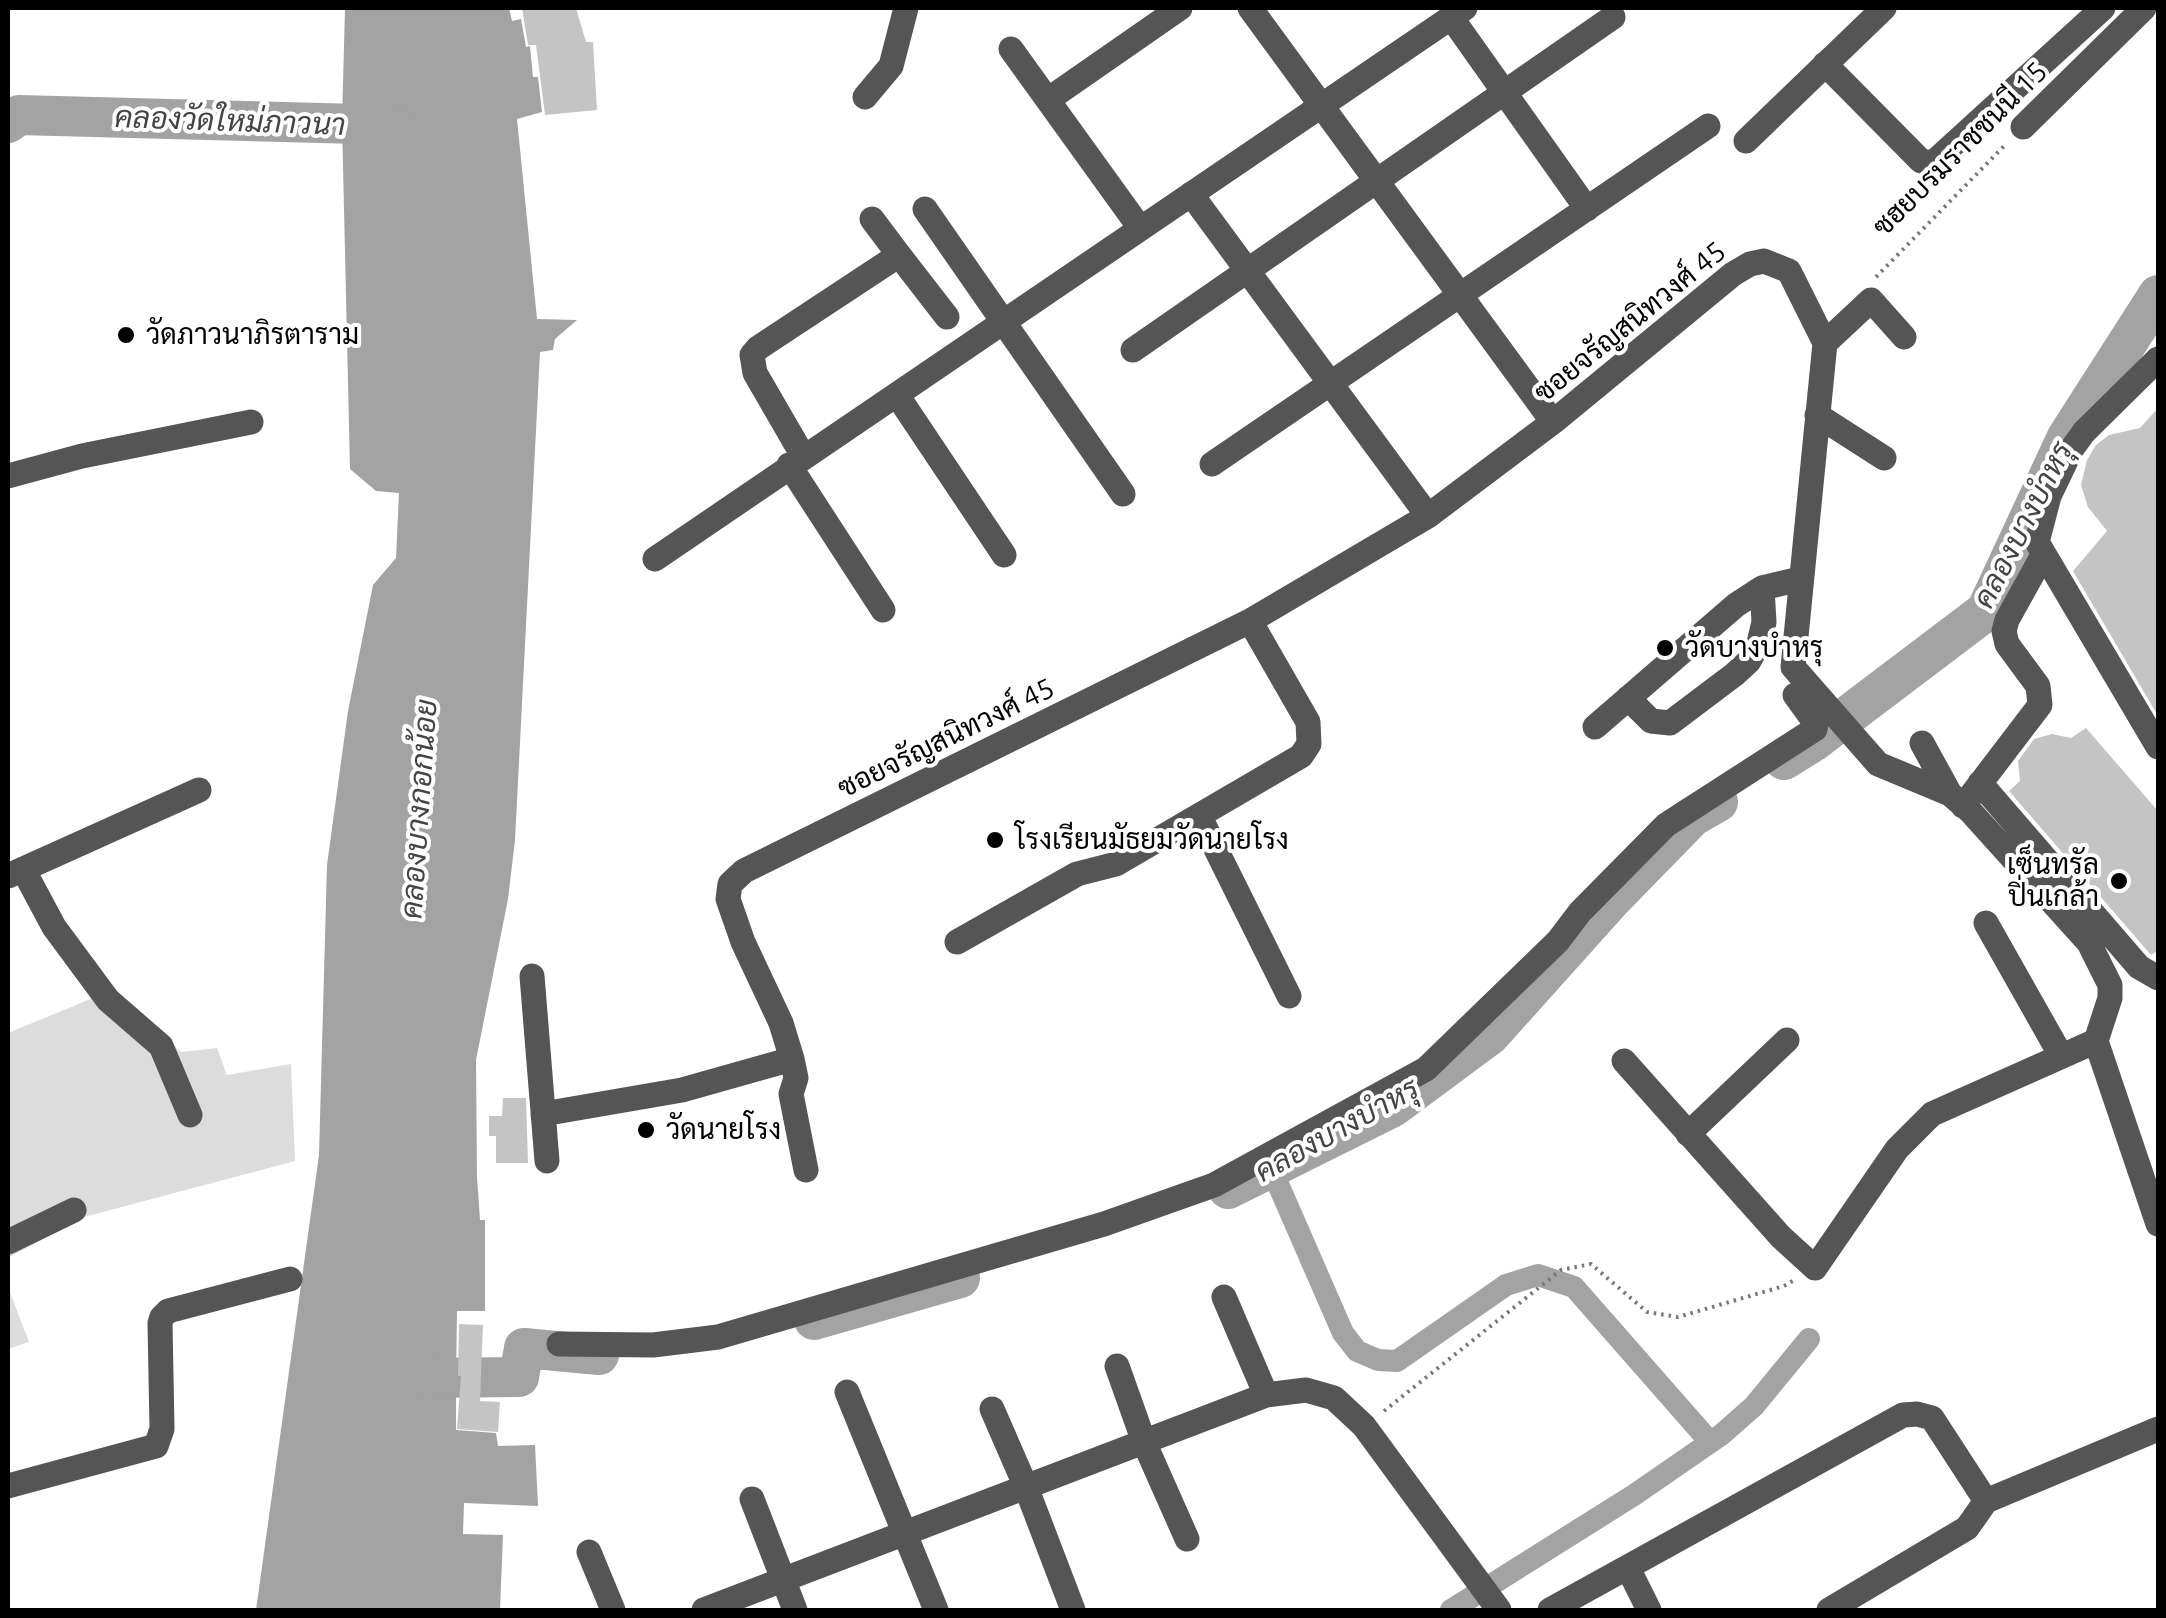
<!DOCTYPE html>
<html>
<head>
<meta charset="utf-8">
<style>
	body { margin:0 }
	#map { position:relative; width:2166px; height:1618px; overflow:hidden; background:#fff; font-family:Ubuntu,sans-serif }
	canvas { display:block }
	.frame { position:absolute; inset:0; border:10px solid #000; pointer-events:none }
</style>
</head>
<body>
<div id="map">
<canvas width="2166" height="1618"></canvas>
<div class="frame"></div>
</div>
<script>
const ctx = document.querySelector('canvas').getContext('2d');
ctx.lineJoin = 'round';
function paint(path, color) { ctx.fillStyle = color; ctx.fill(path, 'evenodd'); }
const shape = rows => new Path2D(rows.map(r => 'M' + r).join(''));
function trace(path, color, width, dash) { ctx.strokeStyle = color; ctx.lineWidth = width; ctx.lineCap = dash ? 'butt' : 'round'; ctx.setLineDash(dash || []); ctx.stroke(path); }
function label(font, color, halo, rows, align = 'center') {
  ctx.font = font + ' Ubuntu,Sarabun,sans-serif'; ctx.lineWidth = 8; ctx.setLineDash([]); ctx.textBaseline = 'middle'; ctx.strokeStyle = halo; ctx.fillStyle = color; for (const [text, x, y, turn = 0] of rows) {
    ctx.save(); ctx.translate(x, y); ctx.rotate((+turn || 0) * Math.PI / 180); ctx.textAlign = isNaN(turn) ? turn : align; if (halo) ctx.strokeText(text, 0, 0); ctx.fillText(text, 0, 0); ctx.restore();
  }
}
paint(shape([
	[115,989,181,1052,217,1048,227,1075,291,1064,295,1161,84,1217,8,1258,8,1033],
	[8,1287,29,1342,8,1349]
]), '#dcdcdc');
paint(shape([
	[345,8,509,8,512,21,521,19,526,47,530,46,533,77,538,77,542,112,517,119,537,319,577,320,555,339,553,350,540,352,515,840,508,899,476,1060,477,1177,480,1220,485,1220,485,1311,457,1311,456,1377,465,1377,467,1397,456,1397,456,1430,496,1433,498,1446,535,1445,538,1506,464,1503,463,1534,503,1535,500,1610,256,1610,319,1155,327,865,348,711,373,585,396,558,399,493,376,491,350,469,342,122]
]), '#a3a3a3');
trace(shape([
	[1271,1168,1343,1333,1357,1351,1378,1360,1397,1361,1506,1285,1538,1275,1574,1287,1710,1442],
	[1451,1610,1634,1495,1721,1435,1754,1406,1809,1339]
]), '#a3a3a3', 22);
trace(shape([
	[8,123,19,115,396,125],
	[1784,760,1813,742,1986,611,2067,437,2158,295],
	[1228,1189,1393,1107,1490,1035,1612,899,1692,817,1718,802],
	[814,1320,960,1278],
	[427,1378,519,1377,524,1348,599,1355]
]), '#a3a3a3', 40);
paint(shape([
	[522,8,576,8,586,42,593,42,597,110,545,115,536,45,528,45],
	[2158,408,2158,716,2073,571,2107,531,2088,507,2081,485,2087,460,2096,445,2109,435,2140,428],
	[2086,728,2158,811,2158,951,2151,955,2009,791,2020,781,2018,761,2034,739,2052,734,2071,738],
	[503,1098,526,1098,528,1163,496,1163,496,1136,489,1136,489,1116,502,1116],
	[459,1324,483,1325,480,1401,500,1402,498,1432,457,1429,461,1376,458,1376]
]), '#c4c4c4');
trace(shape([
	[1876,277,2006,144],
	[1384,1411,1561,1270,1591,1264,1647,1312,1678,1317,1784,1286,1796,1279]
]), '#777', 4, [2.5, 5]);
trace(shape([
	[1250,8,1553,422],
	[1451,17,1587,209],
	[1011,49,1140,228],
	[1825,64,1921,161,1933,163,2103,8],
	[865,97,891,66,906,8],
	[1049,99,1180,8],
	[2023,127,2144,8],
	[1746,141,1884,8],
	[1191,194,1428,516],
	[925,209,1123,494],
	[872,219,899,255],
	[1825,343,1871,300,1904,337],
	[1133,350,1613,17],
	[2158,359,2084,432,2071,450,2049,496,2037,542,2158,747],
	[897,395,1004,555],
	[1817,415,1884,458],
	[803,456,755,373,752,355,758,348,899,255,947,317],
	[1212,464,1708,126],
	[789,465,883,610],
	[8,476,82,456,251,422],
	[655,559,1465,8],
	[1628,698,1651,721,1670,723,1735,674,1749,661,1759,643,1764,622,1762,588],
	[1595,727,1736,605,1762,588,1800,579],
	[1922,743,1950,794],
	[1980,783,2139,967,2158,978],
	[1963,806,2040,705,2038,686,2007,644,2004,631,2007,620,2043,555],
	[1200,817,1289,996],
	[23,869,54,927,108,1000,161,1046,190,1115],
	[8,876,199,790],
	[1986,923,2060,1054],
	[957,942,1077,874,1116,864,1301,756,1309,744,1308,722,1250,621],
	[532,976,547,1161],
	[792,1059,796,1078,791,1094,806,1170],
	[1624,1061,1781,1237,1815,1268,1897,1149,1932,1114,2096,1041],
	[543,1114,682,1090,792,1059,781,1023,743,942,728,899,730,884,744,871,1250,621,1428,516,1553,422,1733,274,1750,264,1764,261,1789,271,1825,343,1793,667,1878,764,1950,794,1970,811,2089,943,2110,985,2110,998,2096,1041,2158,1224],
	[1688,1134,1787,1040],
	[8,1242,74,1210],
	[1224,1297,1266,1395],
	[559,1344,653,1345,718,1337,1104,1224,1214,1185,1426,1069,1558,941,1580,912,1666,825,1815,729,1816,724,1795,695],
	[1117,1366,1144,1442,1187,1539],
	[847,1392,936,1610],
	[992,1409,1026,1487,1073,1610],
	[8,1486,156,1446,162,1429,160,1323,162,1317,168,1311,290,1279],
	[752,1499,795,1610],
	[1986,1501,2158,1429],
	[589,1552,613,1610],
	[1628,1568,1649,1610],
	[704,1610,1266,1395,1306,1390,1334,1398,1364,1426,1499,1610],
	[1550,1610,1903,1415,1917,1414,1932,1418,1986,1501],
	[1829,1610,1967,1528,1986,1501]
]), '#555', 25);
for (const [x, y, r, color] of [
	[126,335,10,"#000"],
	[1665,648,10,"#000"],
	[995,840,10,"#000"],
	[2119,881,10,"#000"],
	[646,1130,10,"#000"]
]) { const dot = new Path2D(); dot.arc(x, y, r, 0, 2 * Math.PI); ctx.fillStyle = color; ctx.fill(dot); trace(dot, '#fff', 4); }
label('28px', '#000', '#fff', [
	["ซฮยบรมราชชนนี 15",1960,149,-45],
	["ซอยจรัญสนิทวงศ์ 45",1630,322,-39],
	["ซอยจรัญสนิทวงศ์ 45",946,738,-26]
]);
label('28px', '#000', '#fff', [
	["วัดภาวนาภิรตาราม",146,335],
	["วัดบางบำหรุ",1685,648],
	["โรงเรียนมัธยมวัดนายโรง",1015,840],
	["เซ็นทรัล",2099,865,"right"],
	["ปิ่นเกล้า",2099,897,"right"],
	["วัดนายโรง",666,1130]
], 'left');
label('italic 30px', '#444', '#fff', [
	["คลองวัดใหม่ภาวนา",230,121,2],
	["คลองบางบำหรุ",2023,525,-63],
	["คลองบางกอกน้อย",419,809,-86],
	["คลองบางบำหรุ",1337,1130,-29]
]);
</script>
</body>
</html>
